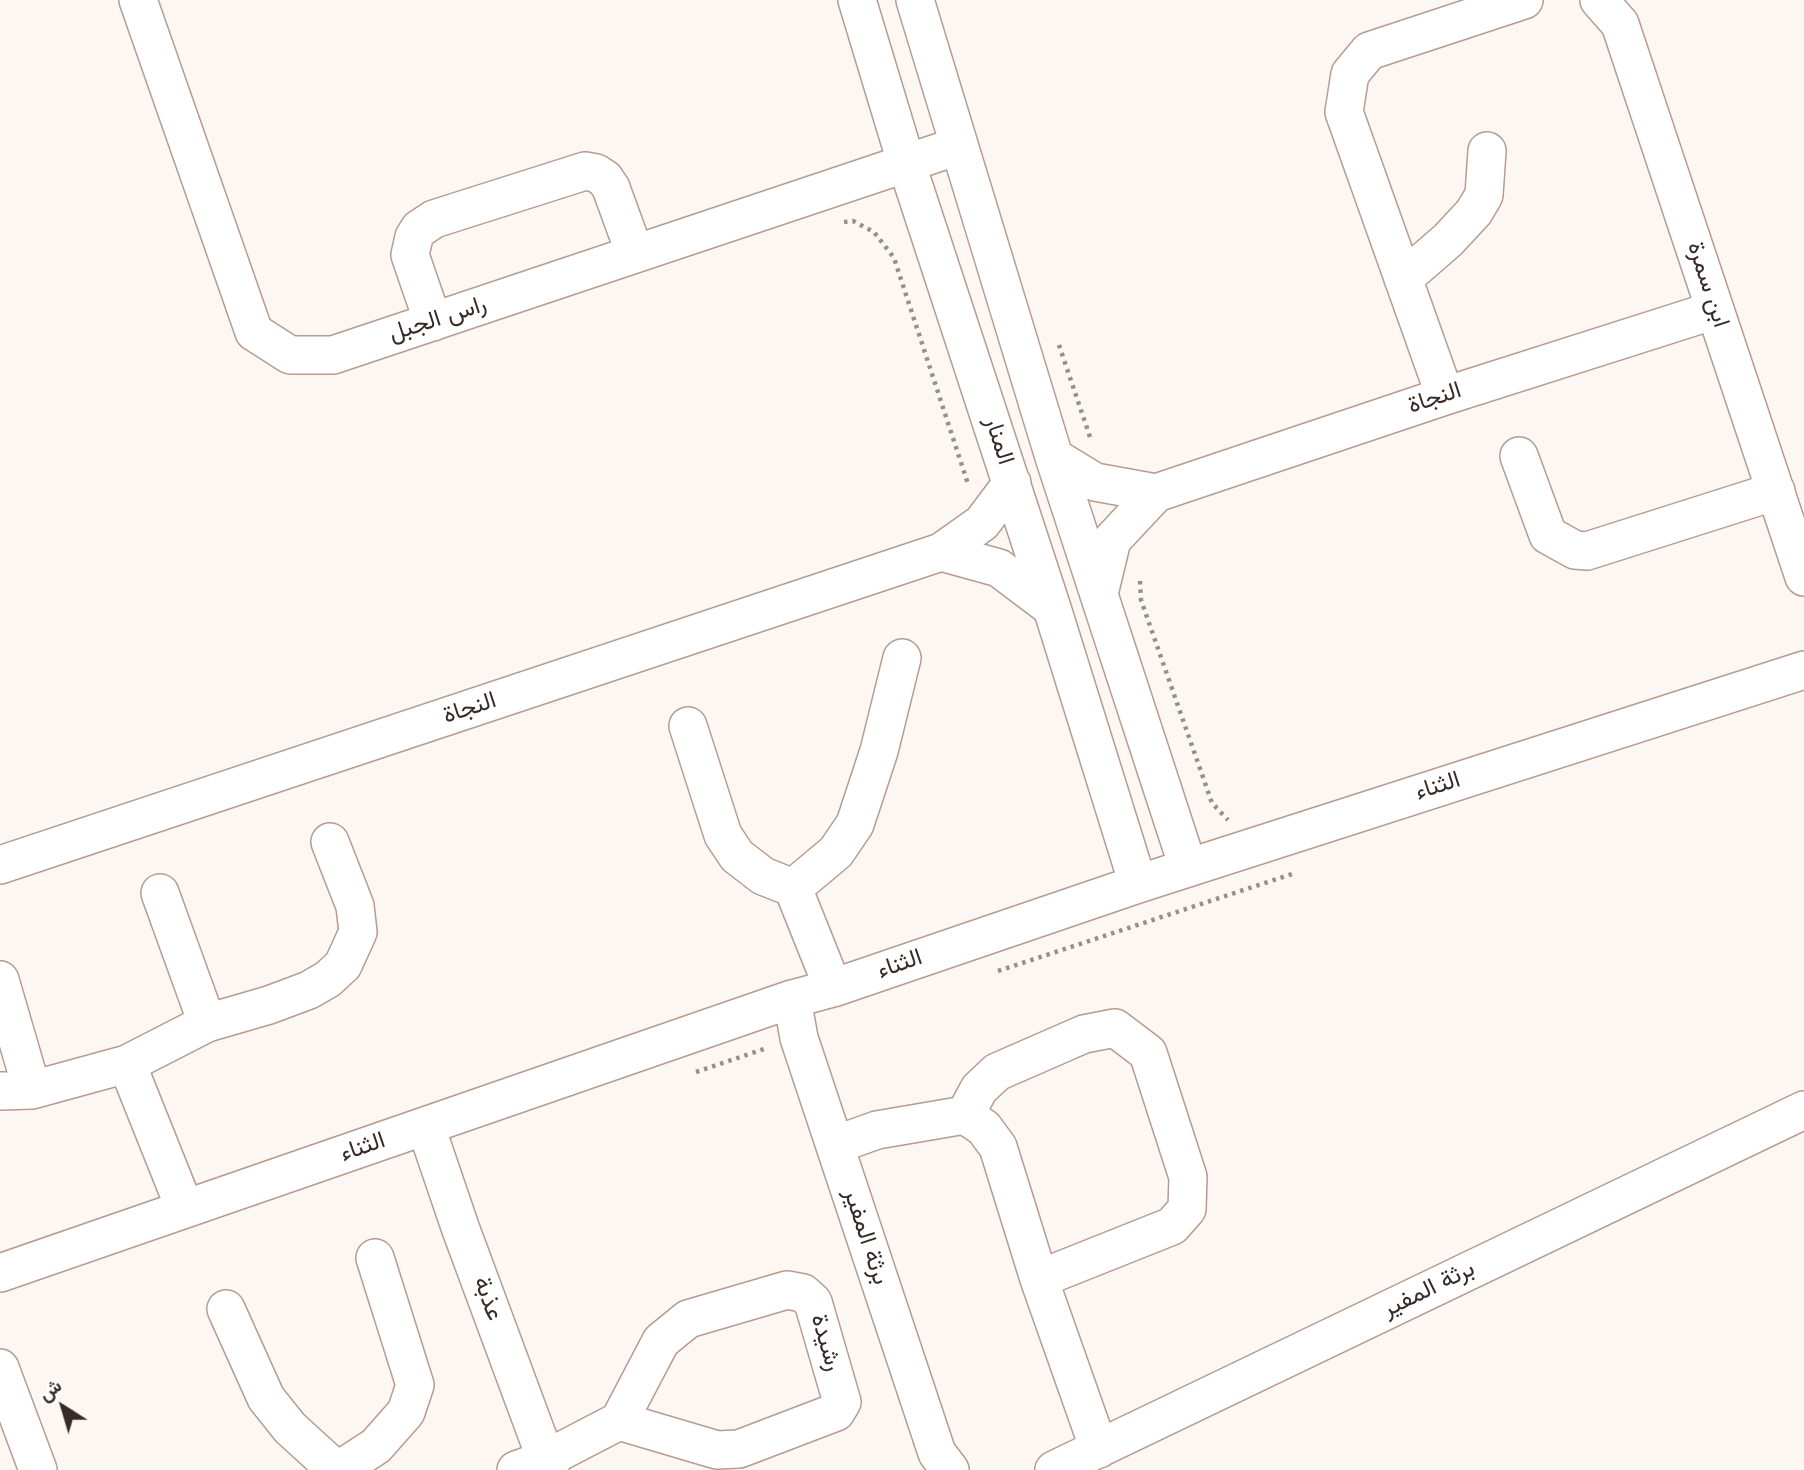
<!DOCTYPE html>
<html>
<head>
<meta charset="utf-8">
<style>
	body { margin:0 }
	#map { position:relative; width:1804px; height:1470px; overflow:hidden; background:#fdf7f4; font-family:Jost,Vazirmatn,sans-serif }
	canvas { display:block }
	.north { position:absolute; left:28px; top:1372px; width:70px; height:70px; -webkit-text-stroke:5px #fff; paint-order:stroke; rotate:323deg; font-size:19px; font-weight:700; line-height:28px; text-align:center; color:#362b26 }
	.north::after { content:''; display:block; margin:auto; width:24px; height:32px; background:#362b26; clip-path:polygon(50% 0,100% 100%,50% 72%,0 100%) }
</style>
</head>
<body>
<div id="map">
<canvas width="1804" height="1470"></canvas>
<div class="north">ش</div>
</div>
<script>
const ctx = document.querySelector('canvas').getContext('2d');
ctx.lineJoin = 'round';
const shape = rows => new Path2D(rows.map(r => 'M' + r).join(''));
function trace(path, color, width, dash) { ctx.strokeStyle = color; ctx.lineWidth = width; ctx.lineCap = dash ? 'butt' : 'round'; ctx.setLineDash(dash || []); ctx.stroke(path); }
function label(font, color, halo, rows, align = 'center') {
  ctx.font = font + ' Jost,Vazirmatn,sans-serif'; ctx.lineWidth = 7; ctx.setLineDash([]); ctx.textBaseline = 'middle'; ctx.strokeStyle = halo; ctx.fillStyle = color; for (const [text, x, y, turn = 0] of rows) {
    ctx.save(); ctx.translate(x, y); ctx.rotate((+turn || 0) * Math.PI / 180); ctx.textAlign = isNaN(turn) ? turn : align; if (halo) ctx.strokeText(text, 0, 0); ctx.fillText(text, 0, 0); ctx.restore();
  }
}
const minor = shape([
	[138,0,254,332,290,355,333,355,958,146],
	[857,0,906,162,1052,608,1138,884],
	[915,0,1054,457,1188,867],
	[1599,0,1620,24,1804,577],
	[1403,279,1448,240,1474,212,1484,195,1487,151],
	[433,322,410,255,414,237,419,229,434,219,585,171,596,173,605,179,611,188,635,254],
	[1445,396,1344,112,1350,74,1369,51,1524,0],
	[1519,456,1548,535,1575,550,1587,551,1776,491],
	[1054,457,1095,482,1156,493,1112,540,1099,594],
	[1012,483,982,523,941,552,999,568,1052,608],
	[1156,493,1445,396,1715,310],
	[688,726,723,835,737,856,763,876,793,888,833,988],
	[0,865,941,552],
	[793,888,836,852,855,824,879,751,902,658],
	[160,893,207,1023],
	[0,980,32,1090],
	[792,999,799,1038,937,1453,950,1470],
	[127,1064,185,1209],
	[0,1091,32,1090,127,1064,207,1023,269,1005,309,990,328,979,343,965,358,932,355,906,330,842],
	[965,1115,979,1089,997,1072,1084,1034,1115,1028,1148,1053,1188,1177,1187,1209,1172,1226,1039,1279],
	[426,1127,460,1227,550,1470],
	[835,1145,877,1130,965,1115,984,1128,998,1147,1039,1279,1099,1449],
	[0,1273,792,999,833,988,1138,884,1804,670],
	[226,1309,266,1398,290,1428,336,1470],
	[0,1368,38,1470],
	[339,1470,376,1446,406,1412,415,1385,375,1258],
	[516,1470,546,1459,619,1421,661,1341,688,1319,787,1290,803,1293,813,1302,842,1402,836,1412,739,1449,717,1450,619,1421],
	[1054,1470,1804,1110]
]);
trace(minor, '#b79b8f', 40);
trace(shape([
	[844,222,853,221,874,232,894,258,968,484],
	[1059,345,1091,440],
	[1140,581,1141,600,1212,803,1228,820],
	[998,971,1292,874],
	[696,1072,767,1048]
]), '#988f8b', 4.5, [3.5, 5]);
trace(minor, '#fff', 37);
label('24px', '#362b26', '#fff', [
	["ابن سمرة",1707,285,72],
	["راس الجبل",438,320,-18],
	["النجاة",1435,399,-18],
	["المنار",998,441,72],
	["النجاة",470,709,-18],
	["الثناء",1438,787,-18],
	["الثناء",900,965,-19],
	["الثناء",363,1148,-19],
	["برثة المفير",865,1237,72],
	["برثة المفير",1429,1290,-26],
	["عذبة",487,1299,70],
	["رشيدة",825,1343,74]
]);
</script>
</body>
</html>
